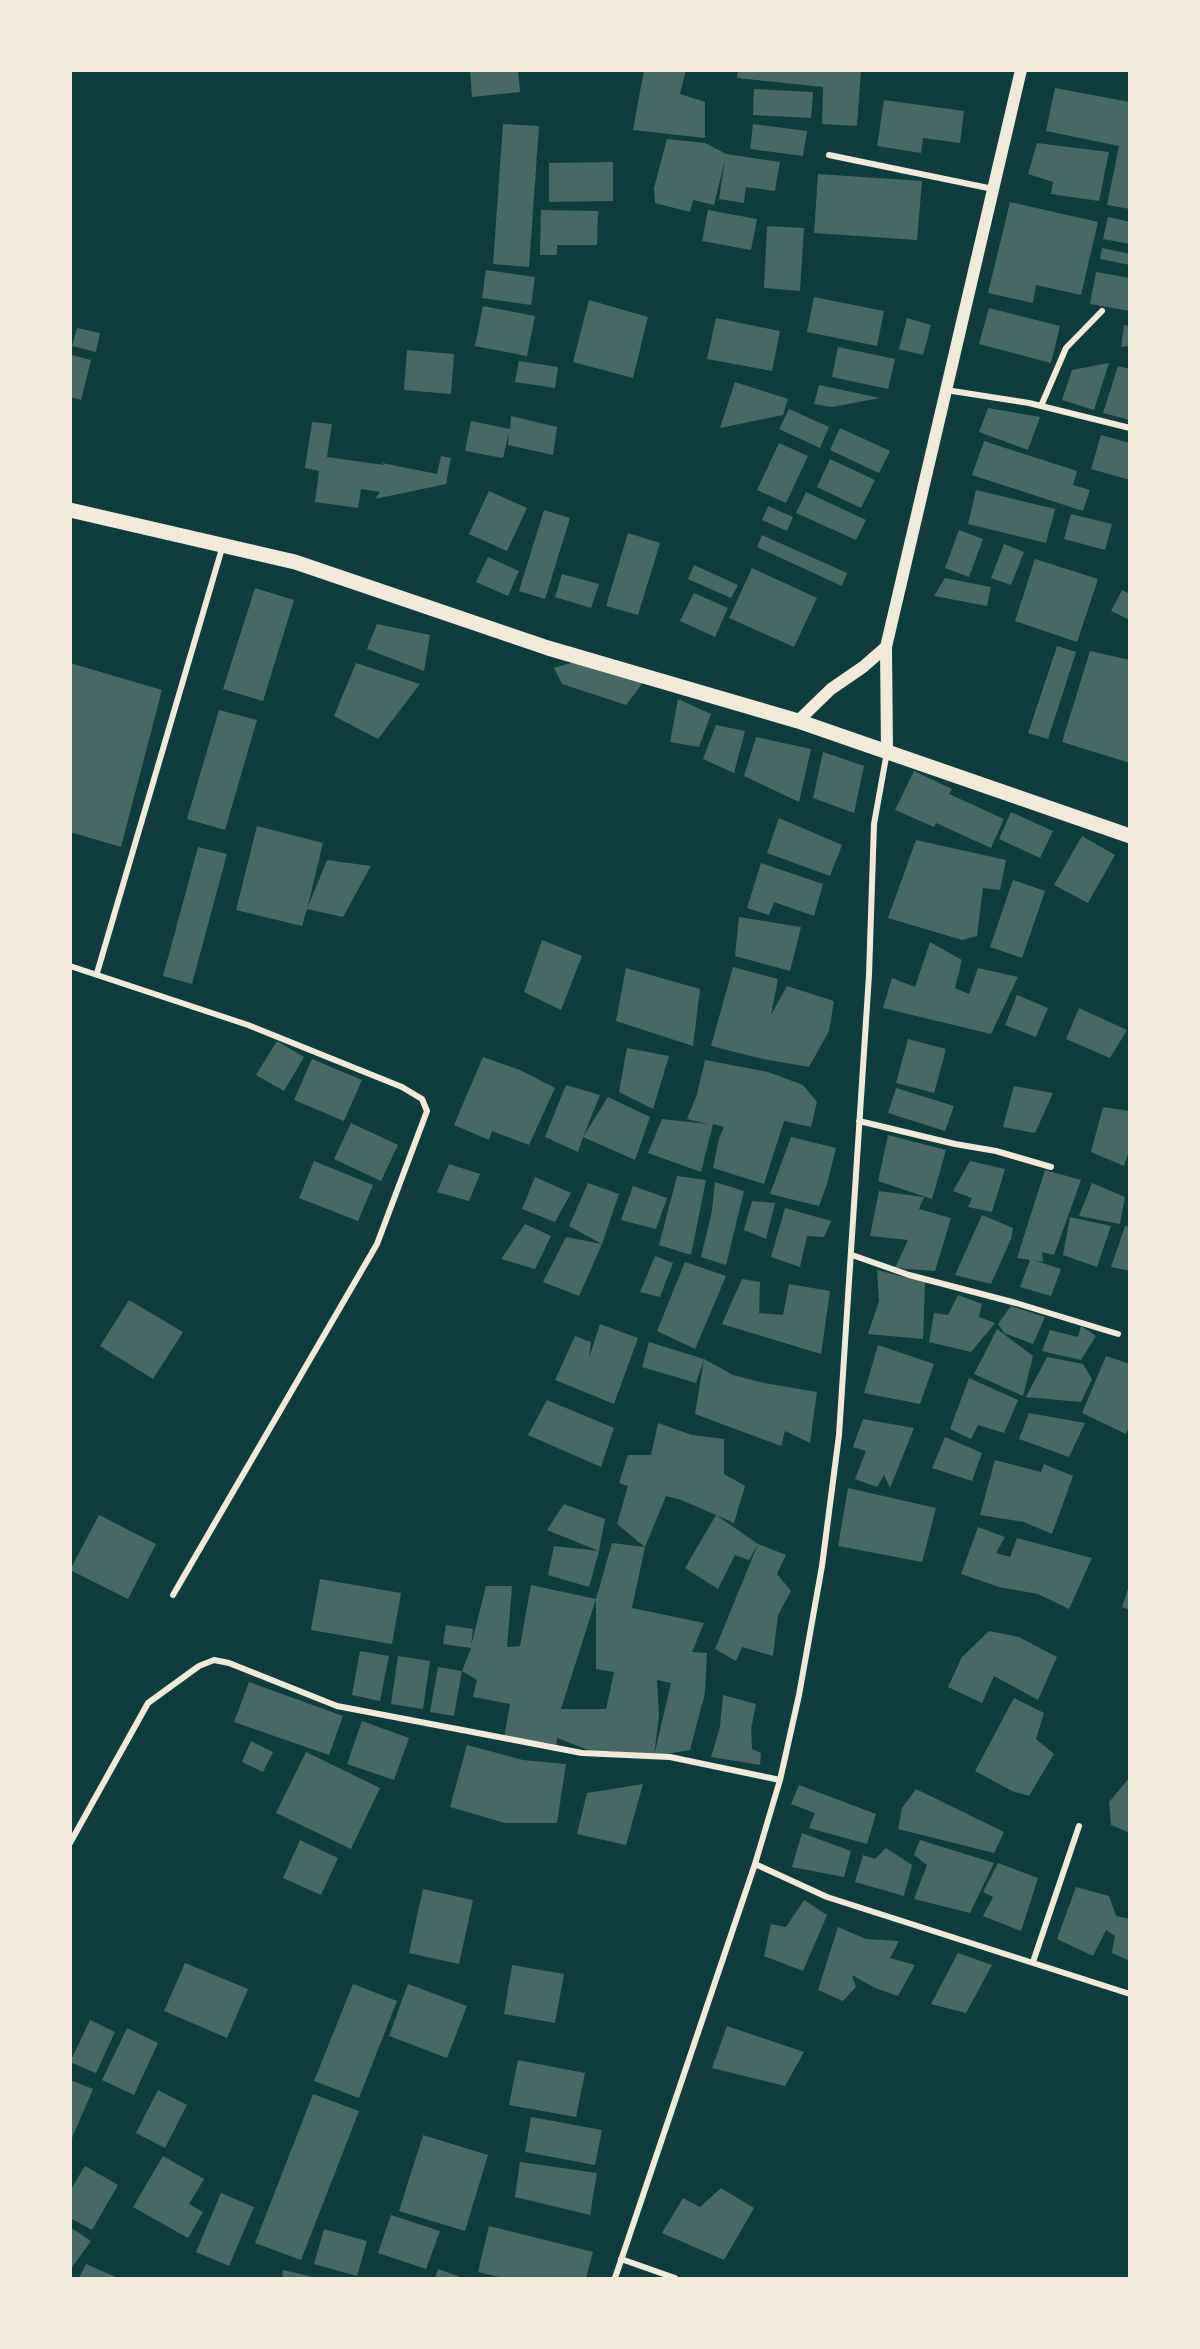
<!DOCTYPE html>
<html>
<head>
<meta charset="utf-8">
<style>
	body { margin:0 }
	#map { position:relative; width:1200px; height:2349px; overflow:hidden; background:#0f3d3e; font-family:Mulish,sans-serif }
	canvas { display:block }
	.frame { position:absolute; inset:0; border:72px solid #f1e9da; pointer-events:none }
</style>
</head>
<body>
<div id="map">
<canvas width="1200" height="2349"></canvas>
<div class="frame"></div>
</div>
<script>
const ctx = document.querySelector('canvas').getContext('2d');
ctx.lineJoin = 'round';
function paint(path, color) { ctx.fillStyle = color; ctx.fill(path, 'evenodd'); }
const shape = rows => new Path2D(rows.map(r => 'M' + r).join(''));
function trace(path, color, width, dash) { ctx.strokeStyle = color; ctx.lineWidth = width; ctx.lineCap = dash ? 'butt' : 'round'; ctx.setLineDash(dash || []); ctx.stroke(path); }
paint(shape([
	[470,70,518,70,520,92,472,97],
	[644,70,686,70,680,94,705,102,705,138,633,130],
	[738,70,861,70,857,126,822,124,823,87,737,78],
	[1055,88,1130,102,1130,209,1107,205,1119,146,1046,131],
	[754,89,813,92,811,118,753,115],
	[884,100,964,111,960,143,923,138,921,153,877,146],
	[503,124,539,126,529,267,493,264],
	[753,124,807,131,803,156,750,149],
	[667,139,705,143,726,154,780,162,775,191,746,187,744,203,719,199,725,159,714,205,693,200,690,212,655,203,654,188],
	[1037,143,1109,152,1099,201,1051,194,1053,182,1028,174],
	[613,162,613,201,549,202,549,163],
	[818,174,922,181,917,240,814,233],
	[1010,202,1098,222,1081,295,1036,285,1033,303,988,293],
	[541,210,598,211,597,245,557,245,557,255,540,255],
	[708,210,757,219,751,250,702,241],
	[1108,217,1130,222,1130,244,1103,239],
	[767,226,804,228,800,291,764,288],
	[1102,248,1130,254,1130,265,1100,259],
	[486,270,535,277,531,305,482,298],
	[1096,272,1130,278,1130,311,1090,304],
	[814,297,884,311,877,346,807,332],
	[589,300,648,317,633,378,573,362],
	[483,306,535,316,527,356,475,346],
	[989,308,1060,326,1051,363,979,344],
	[716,318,780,331,772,371,707,359],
	[907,318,931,325,923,355,899,349],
	[1124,325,1130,326,1130,346,1121,347],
	[77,328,100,333,96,352,72,346],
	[838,347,895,359,888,389,832,377],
	[407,350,454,354,451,394,404,390],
	[71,355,91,360,81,400,70,397],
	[519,361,558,367,555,388,515,382],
	[1109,363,1094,410,1062,400,1072,370],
	[1118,366,1130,369,1130,420,1103,413],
	[735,382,788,399,783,415,720,428],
	[819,385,880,398,832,407,814,404],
	[988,408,1040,417,1028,450,979,432],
	[789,409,829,427,820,448,779,429],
	[511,416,557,427,553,455,508,445,509,432,503,458,465,451,471,421,510,429],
	[312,422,332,424,327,457,384,465,382,463,437,474,441,456,451,458,446,484,375,499,380,492,361,489,358,508,315,502,319,471,305,468],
	[840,428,890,451,879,473,830,450],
	[1101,435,1130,443,1130,480,1091,469],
	[984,441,1077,471,1073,485,1090,490,1083,511,972,475],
	[779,443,808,456,786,503,757,490],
	[830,459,875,480,861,508,817,487],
	[976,490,1055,509,1046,543,968,524],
	[489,491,527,508,507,551,469,534],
	[806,492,866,520,856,540,796,513],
	[768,506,793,517,787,531,762,520],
	[544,510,570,518,545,599,519,591],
	[1071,514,1112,524,1105,550,1064,539],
	[959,530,983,539,969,577,945,568],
	[628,533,660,543,638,615,606,606],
	[762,535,847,573,842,586,757,547],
	[1004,544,1024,552,1011,585,991,578],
	[488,557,519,571,508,596,476,582],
	[1035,559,1098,579,1077,642,1015,621],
	[694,565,738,585,731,598,688,579],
	[752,568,817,598,794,647,729,618],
	[562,574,599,584,591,608,555,597],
	[945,578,991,587,987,606,934,596],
	[255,588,294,600,263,701,223,689],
	[1122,590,1130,594,1130,620,1111,611],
	[694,593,728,608,715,637,680,621],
	[377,624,430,635,424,671,367,649],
	[1057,646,1076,652,1048,739,1028,733],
	[1090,651,1130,660,1130,763,1062,742],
	[581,660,645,680,626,705,562,684,554,668],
	[70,663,162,690,121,847,70,832],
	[356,663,420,684,378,739,334,716],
	[678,699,711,714,699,747,670,742],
	[219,710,257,720,225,830,187,819],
	[716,725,745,731,734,773,703,759],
	[756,737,811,749,799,802,744,776],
	[823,752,864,766,854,813,813,798],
	[914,771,952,789,949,794,1004,819,991,848,936,823,934,827,895,810],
	[1011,812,1053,831,1040,858,999,839],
	[779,818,842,845,830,876,767,853],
	[257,826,323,843,307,909,327,860,371,866,343,917,307,909,302,926,236,910],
	[1082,836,1115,855,1088,903,1054,885],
	[916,840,1006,860,1000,890,983,888,977,936,962,940,888,918],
	[198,847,227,854,192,984,163,976],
	[761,863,823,884,814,916,774,902,769,915,747,908],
	[1013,880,1045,891,1022,958,990,947],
	[739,917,801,927,790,971,735,956],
	[542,940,582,956,561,1010,524,992],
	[930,942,962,960,955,988,969,994,978,968,1018,977,991,1034,883,1008,892,978,915,987],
	[733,967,778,979,771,1015,787,986,834,1001,829,1031,809,1067,763,1059,711,1046],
	[626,968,700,989,693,1046,616,1021],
	[1017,995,1048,1008,1036,1037,1005,1025],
	[1079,1008,1127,1030,1110,1058,1066,1039],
	[908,1039,946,1049,934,1093,896,1083],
	[277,1041,304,1057,284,1091,256,1075],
	[627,1048,669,1056,653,1109,619,1092],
	[483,1057,520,1070,555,1088,529,1145,492,1131,489,1140,454,1125],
	[312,1059,362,1080,344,1121,294,1100],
	[705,1060,768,1072,803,1085,817,1102,811,1127,784,1121,764,1184,713,1168,719,1138,724,1127,713,1124,701,1172,648,1153,662,1119,708,1124,687,1119,697,1094],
	[566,1085,600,1095,583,1137,608,1097,650,1117,635,1160,583,1137,578,1152,545,1137],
	[1014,1086,1053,1093,1035,1133,1003,1127],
	[896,1088,954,1106,945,1131,888,1113],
	[1103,1107,1130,1111,1130,1147,1124,1166,1091,1152],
	[351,1123,398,1145,381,1181,334,1159],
	[888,1135,946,1150,932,1199,878,1181],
	[791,1137,836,1148,827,1184,819,1206,770,1194],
	[314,1161,373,1185,358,1221,299,1198],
	[970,1161,1005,1169,992,1212,968,1207,972,1198,953,1191],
	[449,1164,480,1174,469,1201,437,1192],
	[1045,1170,1081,1180,1054,1255,1042,1252,1043,1262,1033,1260,1061,1269,1051,1296,1020,1287,1030,1260,1017,1258],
	[677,1176,706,1180,691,1255,659,1245],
	[535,1177,571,1193,555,1222,522,1209],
	[715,1182,744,1191,726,1265,701,1257,712,1211],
	[588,1183,619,1194,602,1244,579,1296,543,1282,566,1237,602,1244,569,1226],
	[1092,1183,1125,1197,1120,1224,1079,1216],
	[633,1186,667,1198,656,1229,621,1220],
	[879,1191,924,1197,919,1209,951,1218,935,1271,895,1268,908,1240,870,1236],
	[752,1201,775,1203,766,1239,744,1230],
	[785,1208,831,1221,824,1237,807,1236,800,1267,771,1257],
	[982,1215,1013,1228,1011,1239,991,1284,955,1275],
	[1070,1217,1111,1226,1097,1267,1063,1255],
	[525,1224,551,1236,535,1269,501,1259],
	[1125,1226,1130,1227,1130,1271,1111,1267],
	[655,1256,673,1263,660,1297,640,1292],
	[685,1262,726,1276,695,1349,657,1331],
	[877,1270,925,1282,923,1339,868,1334,879,1301],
	[742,1279,760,1282,759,1313,783,1315,789,1284,830,1291,821,1354,722,1324],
	[958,1295,982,1304,979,1317,995,1323,971,1352,929,1342,934,1313,948,1315],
	[129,1300,183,1332,153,1379,100,1346],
	[1011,1306,1045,1317,1033,1344,1004,1333,998,1324],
	[600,1324,638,1338,614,1404,555,1380,575,1336,591,1342,589,1358],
	[1081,1326,1096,1336,1081,1360,1042,1351,1050,1330,1078,1337],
	[997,1329,1033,1356,1023,1396,974,1374],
	[649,1342,704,1359,696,1383,642,1367],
	[878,1345,934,1364,920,1404,864,1393],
	[1106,1356,1130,1364,1130,1424,1126,1434,1082,1413],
	[1047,1357,1083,1364,1092,1379,1081,1402,1026,1397],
	[704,1359,733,1375,764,1383,817,1392,810,1443,785,1431,781,1446,695,1414],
	[969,1378,1018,1400,1004,1433,978,1425,971,1439,950,1429],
	[547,1400,614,1428,601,1467,528,1435],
	[1029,1413,1085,1423,1069,1457,1019,1439],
	[863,1419,914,1428,890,1488,884,1475,877,1487,855,1479,866,1451,853,1447],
	[658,1423,692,1435,724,1439,724,1474,745,1486,734,1523,716,1515,758,1544,749,1560,735,1555,718,1589,685,1568,716,1515,681,1500,666,1496,645,1547,632,1608,704,1623,692,1652,707,1653,705,1693,690,1750,654,1756,591,1751,557,1738,556,1748,504,1738,510,1704,473,1697,477,1680,462,1671,454,1716,430,1712,438,1667,462,1671,471,1648,443,1644,446,1625,473,1629,471,1646,486,1586,512,1586,507,1647,520,1646,531,1585,596,1599,561,1709,606,1709,614,1672,596,1669,596,1599,612,1543,645,1547,617,1524,628,1486,619,1483,628,1455,651,1455],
	[657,1680,671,1683,654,1756,659,1716],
	[945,1437,982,1453,972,1481,932,1468],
	[995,1460,1041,1472,1044,1464,1073,1476,1052,1534,1024,1522,980,1515],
	[848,1488,936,1508,922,1562,838,1546],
	[564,1504,605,1519,599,1551,547,1530],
	[99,1515,156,1544,128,1599,70,1570],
	[978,1527,1005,1537,996,1553,1010,1557,1017,1538,1092,1558,1069,1609,1038,1594,999,1587,961,1574],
	[758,1544,786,1555,777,1574,791,1591,778,1615,773,1656,742,1647,736,1661,715,1649],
	[554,1546,599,1551,589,1587,548,1575],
	[320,1579,401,1593,392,1644,311,1630],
	[1129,1586,1130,1586,1130,1610,1122,1607],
	[989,1631,1019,1637,1057,1657,1038,1700,994,1676,982,1703,948,1687,962,1657],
	[360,1651,389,1656,380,1701,352,1695],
	[398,1656,430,1661,423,1709,391,1704],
	[249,1682,343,1716,329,1755,234,1722],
	[723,1695,756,1704,751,1729,752,1749,761,1753,760,1765,711,1757,720,1727],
	[1014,1698,1044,1713,1036,1739,1054,1754,1029,1796,1012,1791,975,1771],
	[362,1721,409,1738,394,1780,347,1764],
	[251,1741,273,1752,263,1772,242,1762],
	[467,1745,523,1760,566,1764,557,1823,505,1823,450,1807],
	[306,1752,380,1788,351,1849,276,1813],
	[1130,1777,1130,1833,1111,1825,1109,1802],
	[643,1784,626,1845,577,1834,587,1793],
	[799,1785,876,1814,867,1844,809,1828,815,1813,791,1804],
	[916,1789,1004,1832,994,1853,898,1829,902,1808],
	[802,1833,851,1851,844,1877,792,1867],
	[300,1840,338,1858,321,1895,283,1878],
	[920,1840,994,1863,970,1913,914,1899,927,1865,914,1855],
	[886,1848,912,1865,904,1896,855,1882,863,1855,875,1859],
	[998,1863,1038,1878,1021,1931,983,1916,993,1897,983,1892],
	[1076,1887,1109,1896,1116,1916,1130,1919,1130,1961,1112,1953,1115,1936,1106,1930,1093,1956,1057,1939],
	[423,1889,473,1900,459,1964,409,1953],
	[804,1900,827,1915,803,1971,764,1956,771,1924,786,1927],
	[838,1927,866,1939,899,1941,890,1958,915,1965,898,1996,875,1988,852,1975,856,1987,843,2001,818,1990],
	[958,1953,992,1965,966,2013,931,2004],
	[185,1963,248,1989,227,2038,164,2011],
	[512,1965,564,1974,555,2023,504,2014],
	[353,1984,397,2001,359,2098,314,2081],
	[408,1984,467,2006,447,2058,389,2036],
	[90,2020,115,2032,96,2073,70,2062],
	[727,2026,804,2052,785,2086,712,2068],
	[127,2028,158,2043,134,2095,102,2080],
	[518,2060,585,2073,576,2117,509,2105],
	[70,2080,93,2089,72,2138,70,2137],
	[158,2090,187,2105,165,2148,136,2133],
	[313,2094,359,2111,301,2260,255,2243],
	[531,2117,602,2130,595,2165,525,2152],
	[423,2135,488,2155,465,2231,399,2211],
	[163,2156,204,2179,189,2204,203,2212,188,2238,133,2207],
	[520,2162,597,2173,590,2215,515,2197],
	[85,2166,118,2185,92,2230,70,2218,70,2191],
	[721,2188,754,2208,724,2260,662,2233,683,2198,700,2207],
	[221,2193,254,2207,229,2266,196,2252],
	[391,2215,440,2231,426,2269,378,2253],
	[489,2226,593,2252,586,2278,503,2278,478,2272],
	[70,2227,91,2241,70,2270],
	[324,2229,367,2241,357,2276,314,2264],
	[86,2264,118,2278,79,2278],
	[438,2269,463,2278,435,2278],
	[283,2270,318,2278,282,2278]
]), '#486865');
trace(shape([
	[829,155,993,189],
	[946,390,1029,403,1130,428],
	[1041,406,1066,348,1102,311],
	[70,966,248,1025,402,1087,422,1099,427,1111,377,1244,173,1595],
	[97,973,223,545],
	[859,1121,955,1144,996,1151,1051,1167],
	[852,1255,909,1275,1016,1303,1118,1334],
	[70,1843,148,1703,199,1666,214,1660,229,1663,337,1706,582,1753,670,1757,780,1780],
	[755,1864,827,1897,1130,1994],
	[1033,1962,1079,1826],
	[621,2259,675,2278],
	[615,2278,755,1864,780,1780,799,1695,822,1566,839,1435,869,975,874,824,887,752]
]), '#f1e9da', 6);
trace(shape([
	[798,721,831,689,863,667,886,647],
	[887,752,886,647,1021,70]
]), '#f1e9da', 12);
trace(shape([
	[70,510,295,562,548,648,798,721,1130,836]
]), '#f1e9da', 15);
</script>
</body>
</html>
